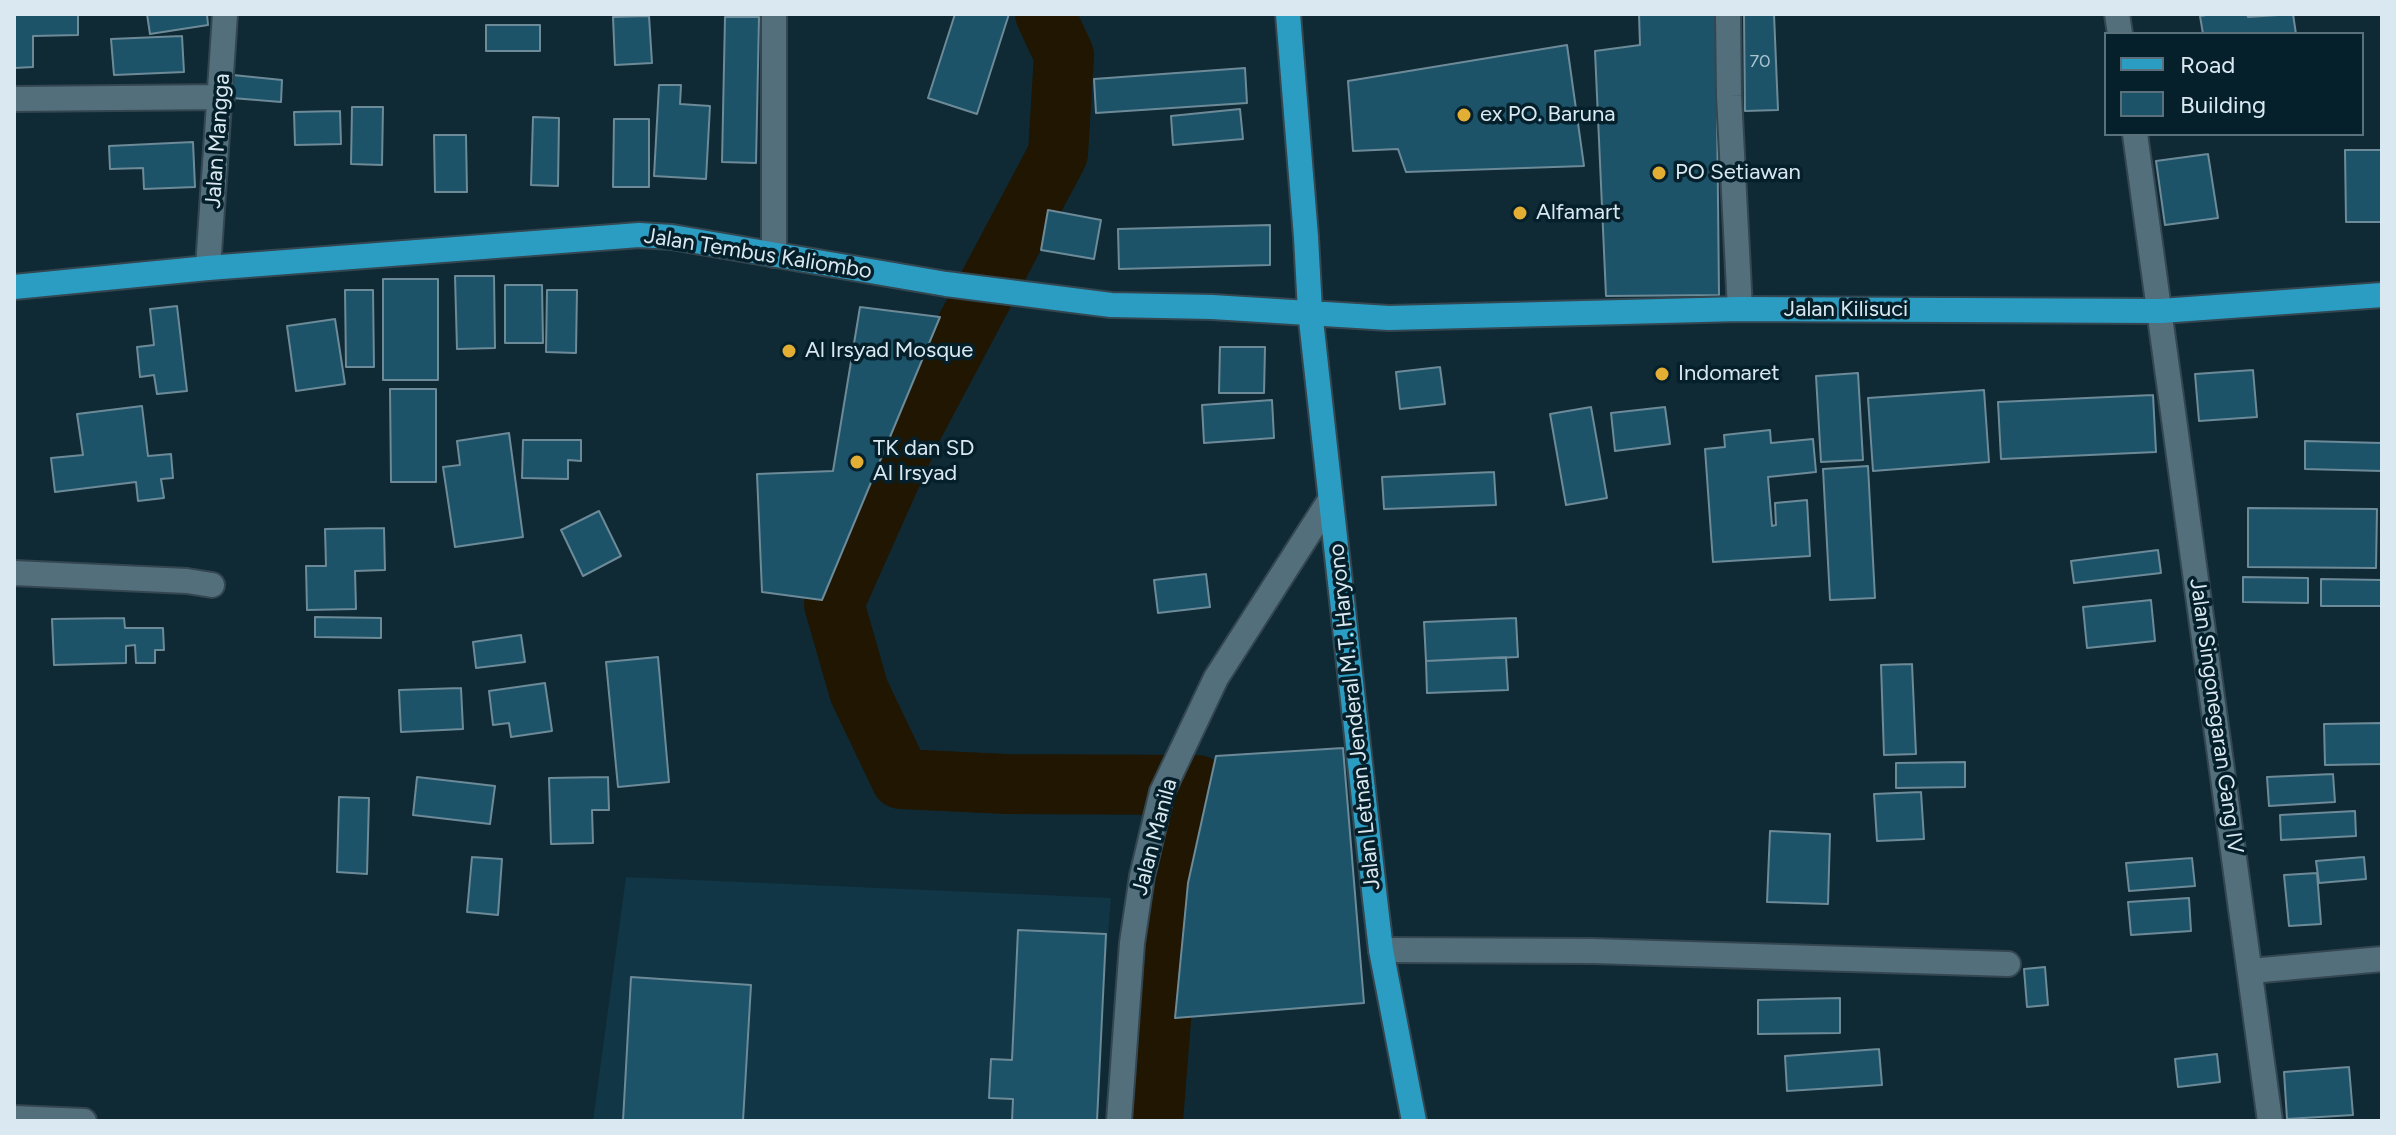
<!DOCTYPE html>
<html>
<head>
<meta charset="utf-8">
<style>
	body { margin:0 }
	#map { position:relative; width:2396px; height:1135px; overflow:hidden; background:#0f2a35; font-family:Figtree,sans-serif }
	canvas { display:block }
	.frame { position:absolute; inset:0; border:16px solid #dae9f1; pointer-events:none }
	.legend { position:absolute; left:2104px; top:32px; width:260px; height:104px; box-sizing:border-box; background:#05202b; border:2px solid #5a707a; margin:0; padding:10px 14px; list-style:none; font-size:24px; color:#dae9f1 }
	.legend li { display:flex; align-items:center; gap:16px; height:40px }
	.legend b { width:40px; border:2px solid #5a707a }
</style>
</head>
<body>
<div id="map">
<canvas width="2396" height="1135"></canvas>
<div class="frame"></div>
<ul class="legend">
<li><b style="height:10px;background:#2c9dc2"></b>Road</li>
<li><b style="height:22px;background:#1c5369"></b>Building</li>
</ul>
</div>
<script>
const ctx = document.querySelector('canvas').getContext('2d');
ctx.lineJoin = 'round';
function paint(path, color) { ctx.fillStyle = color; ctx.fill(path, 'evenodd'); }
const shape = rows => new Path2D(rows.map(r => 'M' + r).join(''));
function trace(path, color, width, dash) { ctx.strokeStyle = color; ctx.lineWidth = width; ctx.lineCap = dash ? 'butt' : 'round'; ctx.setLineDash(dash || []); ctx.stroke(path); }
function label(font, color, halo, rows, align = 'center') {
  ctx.font = font + ' Figtree,sans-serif'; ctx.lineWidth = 7; ctx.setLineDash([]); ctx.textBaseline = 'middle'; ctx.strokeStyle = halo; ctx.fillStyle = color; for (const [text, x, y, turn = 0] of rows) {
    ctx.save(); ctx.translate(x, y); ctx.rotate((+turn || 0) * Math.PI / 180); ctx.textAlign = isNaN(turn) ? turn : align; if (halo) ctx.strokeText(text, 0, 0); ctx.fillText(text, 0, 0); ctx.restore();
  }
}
paint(shape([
	[626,877,1111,898,1093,1121,593,1121]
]), '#113645');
trace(shape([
	[1045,14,1064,55,1058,154,912,429,834,604,859,691,901,779,1006,784,1197,785,1171,893,1153,1121]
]), '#201601', 60);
const building = shape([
	[14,14,78,14,78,35,33,36,33,67,14,68,14,14],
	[147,14,207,14,208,25,150,34,147,14],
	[955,14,1009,14,977,114,928,98,955,14],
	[1639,14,1716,14,1719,295,1606,296,1595,51,1640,45,1639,14],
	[1744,14,1774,14,1778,110,1745,111,1744,14],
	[2213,14,2247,14,2248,17,2293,14,2296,34,2203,34,2200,16,2213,14],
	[649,16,652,63,615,65,613,17,649,16],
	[725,17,759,17,756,163,722,162,725,17],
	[486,25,540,25,540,51,486,51,486,25],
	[182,36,184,72,114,75,111,39,182,36],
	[1567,45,1584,166,1406,172,1398,149,1353,151,1348,81,1567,45],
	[1245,68,1247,103,1096,113,1094,79,1245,68],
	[233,75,282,80,281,102,232,98,233,75],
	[659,85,681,85,680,104,710,106,706,179,654,176,659,85],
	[352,107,383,107,382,165,351,164,352,107],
	[1240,109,1243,139,1173,145,1171,116,1240,109],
	[340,111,341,144,295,145,294,112,340,111],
	[533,117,559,118,558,186,531,185,533,117],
	[614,119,649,119,649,187,613,187,614,119],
	[434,135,466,135,467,192,435,192,434,135],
	[193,142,195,187,144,189,143,168,110,169,109,146,193,142],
	[2345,150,2382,150,2382,222,2346,222,2345,150],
	[2208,154,2218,218,2165,225,2156,161,2208,154],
	[1048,210,1101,220,1094,259,1041,250,1048,210],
	[1270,225,1270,265,1119,269,1118,229,1270,225],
	[455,276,494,276,495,348,457,349,455,276],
	[383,279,438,279,438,380,383,380,383,279],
	[505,285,542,285,543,343,505,343,505,285],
	[345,290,373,290,374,367,346,367,345,290],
	[547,290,577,290,576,353,546,352,547,290],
	[177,306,187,391,157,394,154,375,140,377,137,347,154,345,150,309,177,306],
	[860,307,940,317,822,600,762,592,757,474,833,471,860,307],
	[335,319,345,384,296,391,287,326,335,319],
	[1220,347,1265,347,1264,393,1219,393,1220,347],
	[1440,367,1445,404,1400,409,1396,372,1440,367],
	[2253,370,2257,417,2199,421,2195,374,2253,370],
	[1858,373,1863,460,1821,462,1816,376,1858,373],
	[390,389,436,389,436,482,391,482,390,389],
	[1984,390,1989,462,1873,471,1868,398,1984,390],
	[2153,395,2156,452,2001,459,1998,402,2153,395],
	[1272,400,1274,438,1204,443,1202,405,1272,400],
	[142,406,148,456,171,454,173,478,161,479,164,498,138,501,136,482,55,492,51,458,83,455,77,414,142,406],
	[1591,407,1607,498,1566,505,1550,414,1591,407],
	[1665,407,1670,444,1615,451,1611,413,1665,407],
	[1770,430,1771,443,1813,439,1816,472,1768,477,1772,526,1776,525,1775,503,1807,500,1810,556,1713,562,1705,449,1725,447,1724,435,1770,430],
	[509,433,523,537,455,547,443,467,460,465,457,441,509,433],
	[523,440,581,440,581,461,568,460,568,479,522,478,523,440],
	[2305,441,2382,443,2382,471,2305,469,2305,441],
	[1868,466,1875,598,1830,600,1823,469,1868,466],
	[1494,472,1496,505,1384,509,1382,477,1494,472],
	[2248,508,2377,509,2376,568,2248,567,2248,508],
	[599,511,621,556,583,576,561,530,599,511],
	[384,528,385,570,355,571,356,609,307,610,306,566,326,566,325,529,384,528],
	[2158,550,2161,573,2074,583,2071,561,2158,550],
	[1206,574,1210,607,1158,613,1154,580,1206,574],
	[2243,577,2308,578,2308,603,2243,602,2243,577],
	[2321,579,2382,580,2382,606,2321,606,2321,579],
	[2151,600,2155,641,2087,648,2083,607,2151,600],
	[315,617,381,618,381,638,315,637,315,617],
	[124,618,125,628,163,628,164,650,155,650,155,663,136,663,135,645,126,646,126,663,54,665,52,619,124,618],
	[1516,618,1518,657,1426,661,1424,622,1516,618],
	[521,635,525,662,476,668,473,642,521,635],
	[658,657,669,782,618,787,606,662,658,657],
	[1506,657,1508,690,1427,693,1426,661,1506,657],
	[1912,664,1916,754,1884,755,1881,665,1912,664],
	[545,683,552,731,511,737,509,723,493,725,489,691,545,683],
	[461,688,463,729,401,732,399,690,461,688],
	[2382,723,2382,764,2325,765,2324,724,2382,723],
	[1343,748,1364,1003,1175,1018,1188,883,1216,756,1343,748],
	[1965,762,1965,787,1896,788,1896,763,1965,762],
	[2333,774,2335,802,2269,806,2267,777,2333,774],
	[417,777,495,786,490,824,413,815,417,777],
	[608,777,609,810,592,810,593,843,551,844,549,778,608,777],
	[1921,792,1924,839,1877,841,1874,794,1921,792],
	[339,797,369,798,367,874,337,872,339,797],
	[2355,811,2356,836,2281,840,2280,815,2355,811],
	[1770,831,1830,834,1828,904,1767,902,1770,831],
	[472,857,502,859,498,915,467,912,472,857],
	[2364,857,2366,879,2319,883,2316,861,2364,857],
	[2192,858,2195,886,2129,891,2126,863,2192,858],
	[2317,873,2321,924,2289,926,2284,875,2317,873],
	[2189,898,2191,931,2131,935,2128,902,2189,898],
	[1018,930,1106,934,1097,1121,1012,1121,1013,1099,989,1098,991,1059,1012,1060,1018,930],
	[2045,967,2048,1005,2027,1007,2024,969,2045,967],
	[631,977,751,985,743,1121,623,1121,631,977],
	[1840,998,1840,1033,1758,1034,1758,1000,1840,998],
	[1879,1049,1882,1085,1787,1091,1785,1056,1879,1049],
	[2217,1054,2220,1082,2178,1087,2175,1059,2217,1054],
	[2349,1067,2353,1115,2287,1119,2284,1072,2349,1067]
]);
paint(building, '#1c5369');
trace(building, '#6d8a98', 2);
const minor = shape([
	[1728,14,1729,96,1740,309],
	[2117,14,2120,34],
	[14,99,222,97],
	[2135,134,2270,1121],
	[774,255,774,14],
	[208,268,225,14],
	[14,573,187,581,212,585],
	[1381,950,1593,951,2008,964],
	[2251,971,2382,959],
	[14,1118,84,1121],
	[1119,1121,1132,943,1142,876,1162,792,1216,678,1330,500]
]);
const major = shape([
	[1288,14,1306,237,1310,311,1375,899,1381,950,1414,1121],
	[14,287,208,268,639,235,672,237,946,284,1111,305,1212,307,1389,318,1740,309,2161,311,2382,295]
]);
trace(minor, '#344650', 28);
trace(major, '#344650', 28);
trace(minor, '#536f7c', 24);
trace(major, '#2c9dc2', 24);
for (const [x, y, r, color] of [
	[1464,115,8,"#e2af34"],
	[1659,173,8,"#e2af34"],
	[1520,213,8,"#e2af34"],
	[789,351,8,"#e2af34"],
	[1662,374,8,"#e2af34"],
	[857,462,8,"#e2af34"]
]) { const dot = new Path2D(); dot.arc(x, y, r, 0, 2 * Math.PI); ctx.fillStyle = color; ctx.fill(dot); trace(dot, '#05202b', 3); }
label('18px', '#aac4cf', null, [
	["70",1760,62]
]);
label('22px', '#dae9f1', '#05202b', [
	["ex PO. Baruna",1480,115],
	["PO Setiawan",1675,173],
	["Alfamart",1536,213],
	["Al Irsyad Mosque",805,351],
	["Indomaret",1678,374],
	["TK dan SD",873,449],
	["Al Irsyad",873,474]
], 'left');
label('22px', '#dae9f1', '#05202b', [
	["Jalan Mangga",218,141,-86],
	["Jalan Tembus Kaliombo",758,254,9],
	["Jalan Kilisuci",1846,310],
	["Jalan Singonegaran Gang IV",2216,716,82],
	["Jalan Letnan Jenderal M.T. Haryono",1355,717,-96],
	["Jalan Manila",1155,837,-75]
]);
</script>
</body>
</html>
